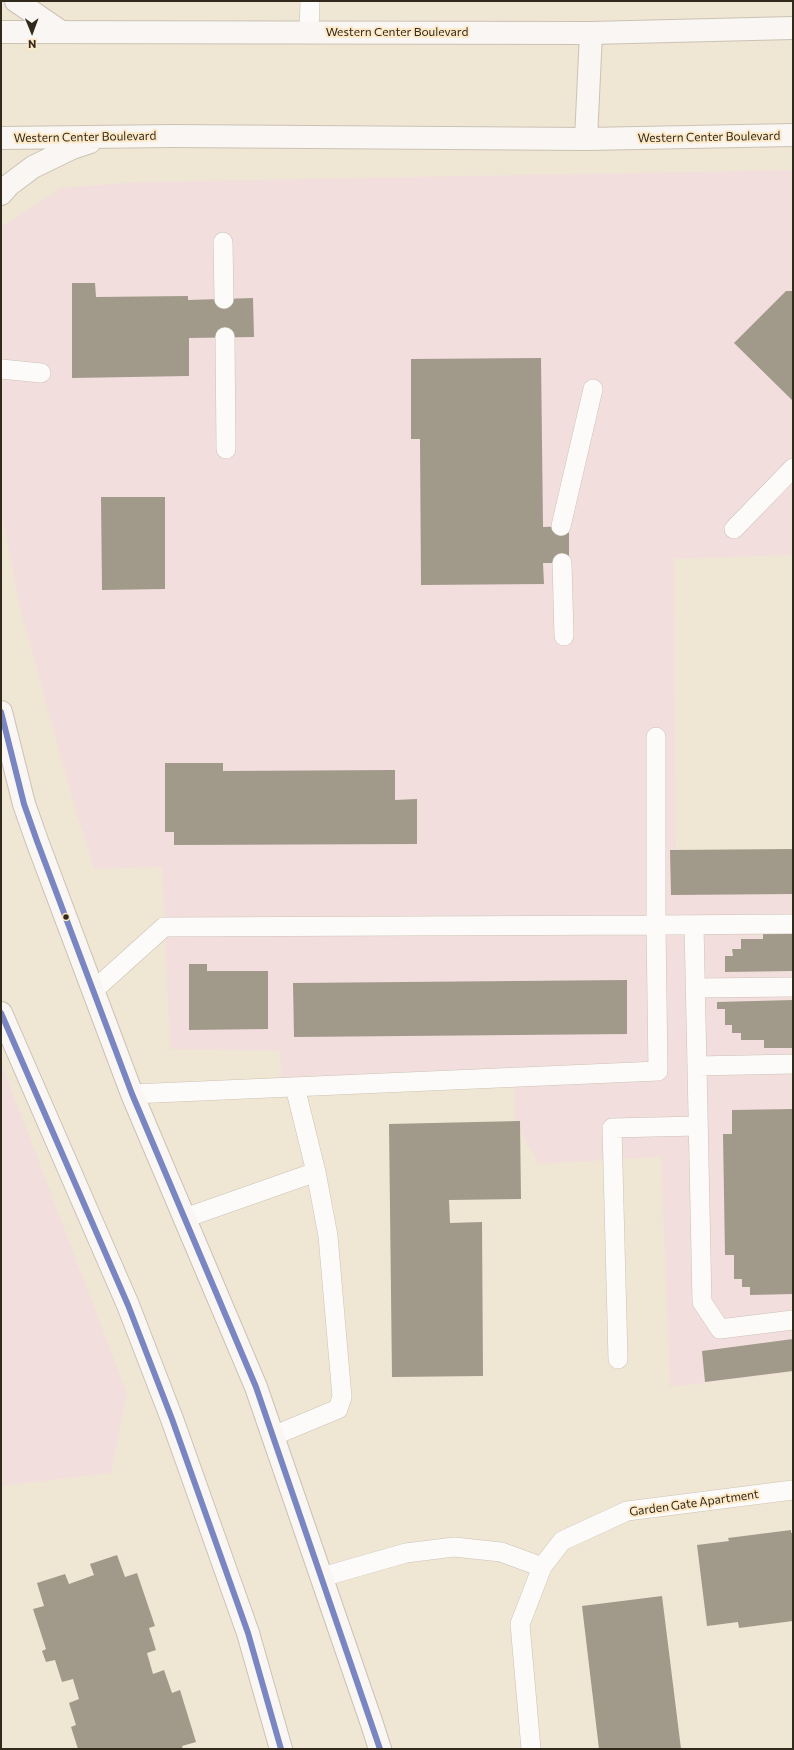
<!DOCTYPE html>
<html>
<head>
<meta charset="utf-8">
<style>
	body { margin:0 }
	#map { position:relative; width:794px; height:1750px; overflow:hidden; background:#f0e6d4; font-family:Commissioner,sans-serif }
	canvas { display:block }
	.frame { position:absolute; inset:0; border:2px solid #30291c; pointer-events:none }
	.north { position:absolute; left:12px; top:12px; width:40px; height:40px; -webkit-text-stroke:3px #fde9c7; paint-order:stroke; rotate:179deg; font-size:11px; font-weight:700; line-height:16px; text-align:center; color:#30291c }
	.north::after { content:''; display:block; margin:auto; width:14px; height:18px; background:#30291c; clip-path:polygon(50% 0,100% 100%,50% 72%,0 100%) }
</style>
</head>
<body>
<div id="map">
<canvas width="794" height="1750"></canvas>
<div class="frame"></div>
<div class="north">N</div>
</div>
<script>
const ctx = document.querySelector('canvas').getContext('2d');
ctx.lineJoin = 'round';
function paint(path, color) { ctx.fillStyle = color; ctx.fill(path, 'evenodd'); }
const shape = rows => new Path2D(rows.map(r => 'M' + r).join(''));
function trace(path, color, width, dash) { ctx.strokeStyle = color; ctx.lineWidth = width; ctx.lineCap = dash ? 'butt' : 'round'; ctx.setLineDash(dash || []); ctx.stroke(path); }
function label(font, color, halo, rows, align = 'center') {
  ctx.font = font + ' Commissioner,sans-serif'; ctx.lineWidth = 4; ctx.setLineDash([]); ctx.textBaseline = 'middle'; ctx.strokeStyle = halo; ctx.fillStyle = color; for (const [text, x, y, turn = 0] of rows) {
    ctx.save(); ctx.translate(x, y); ctx.rotate((+turn || 0) * Math.PI / 180); ctx.textAlign = isNaN(turn) ? turn : align; if (halo) ctx.strokeText(text, 0, 0); ctx.fillText(text, 0, 0); ctx.restore();
  }
}
paint(shape([
	[793,170,793,555,674,559,676,850,793,851,793,1372,670,1387,661,1157,538,1164,515,1120,514,1075,281,1079,280,1051,170,1049,162,867,94,869,72,798,19,604,1,508,2,226,61,188,137,182],
	[1,1062,127,1393,111,1473,1,1486]
]), '#f2dfdd');
paint(shape([
	[72,283,95,283,96,297,188,296,188,300,253,298,254,337,189,338,189,376,72,378],
	[786,291,793,291,793,401,734,343],
	[541,358,543,527,569,526,569,563,543,563,544,584,421,585,420,439,411,439,411,359],
	[101,497,165,497,165,589,102,590],
	[165,763,223,763,223,771,395,770,395,800,417,799,417,844,174,845,174,832,165,832],
	[793,849,793,894,671,895,670,850],
	[763,931,793,931,793,971,725,972,725,956,733,956,732,949,741,949,741,939,763,939],
	[189,964,207,964,207,971,268,971,268,1029,189,1030],
	[627,980,627,1034,294,1037,293,983],
	[793,1000,793,1048,764,1048,764,1040,741,1040,741,1033,732,1033,732,1025,725,1025,725,1009,717,1009,717,1002],
	[793,1109,793,1294,750,1295,750,1287,742,1287,742,1279,734,1279,734,1255,725,1255,723,1134,732,1134,732,1110],
	[520,1121,521,1199,449,1200,450,1223,482,1222,483,1376,392,1377,389,1124],
	[793,1339,793,1371,705,1382,702,1351],
	[791,1530,791,1533,793,1532,793,1621,739,1628,738,1622,707,1626,697,1545,729,1541,728,1538],
	[117,1555,125,1577,137,1573,155,1626,149,1628,156,1650,147,1653,153,1674,164,1670,172,1693,180,1690,196,1742,182,1746,183,1749,78,1749,71,1727,76,1725,69,1703,79,1699,73,1679,62,1682,55,1660,46,1662,42,1651,46,1649,33,1609,44,1606,37,1583,65,1574,69,1584,94,1575,90,1564],
	[662,1596,681,1749,599,1749,582,1606]
]), '#a1998a');
const lane = shape([
	[309,32,310,1],
	[223,242,224,299],
	[225,337,226,449],
	[1,369,41,373],
	[561,526,593,389],
	[734,529,793,468],
	[562,563,564,636],
	[694,925,702,1302,720,1329,793,1320],
	[695,988,793,987],
	[94,990,164,927,656,925,656,737],
	[697,1066,793,1064],
	[132,1094,658,1071,656,925,793,924],
	[185,1218,316,1172,295,1087],
	[618,1359,612,1128,698,1126],
	[273,1436,338,1409,342,1397,328,1236,316,1172],
	[322,1577,406,1553,454,1547,501,1552,542,1567],
	[531,1749,520,1624,542,1567,562,1541,627,1511,793,1490]
]);
const secondary = shape([
	[16,1,60,31],
	[1,32,591,33,793,28],
	[1,138,172,136,586,139,793,135],
	[586,139,591,33],
	[1,194,9,185,33,167,72,148,90,142],
	[1,712,24,804,37,841,132,1094,256,1387,372,1724,380,1749],
	[1,1013,128,1305,172,1419,248,1633,281,1749]
]);
trace(lane, '#cbc2b4', 20);
trace(secondary, '#cbc2b4', 24);
trace(lane, '#fdfbf9', 19);
trace(secondary, '#f9f6f3', 22);
trace(shape([
	[1,712,24,804,37,841,132,1094,256,1387,380,1749],
	[1,1013,128,1305,172,1419,248,1633,281,1749]
]), '#7986c2', 6);
for (const [x, y, r, color] of [
	[66,917,3.5,"#30291c"]
]) { const dot = new Path2D(); dot.arc(x, y, r, 0, 2 * Math.PI); ctx.fillStyle = color; ctx.fill(dot); trace(dot, '#fde9c7', 1.5); }
label('12px', '#30291c', '#fde9c7', [
	["Western Center Boulevard",397,32],
	["Western Center Boulevard",85,137,-1],
	["Western Center Boulevard",709,137,-1],
	["Garden Gate Apartment",694,1503,-8]
]);
</script>
</body>
</html>
